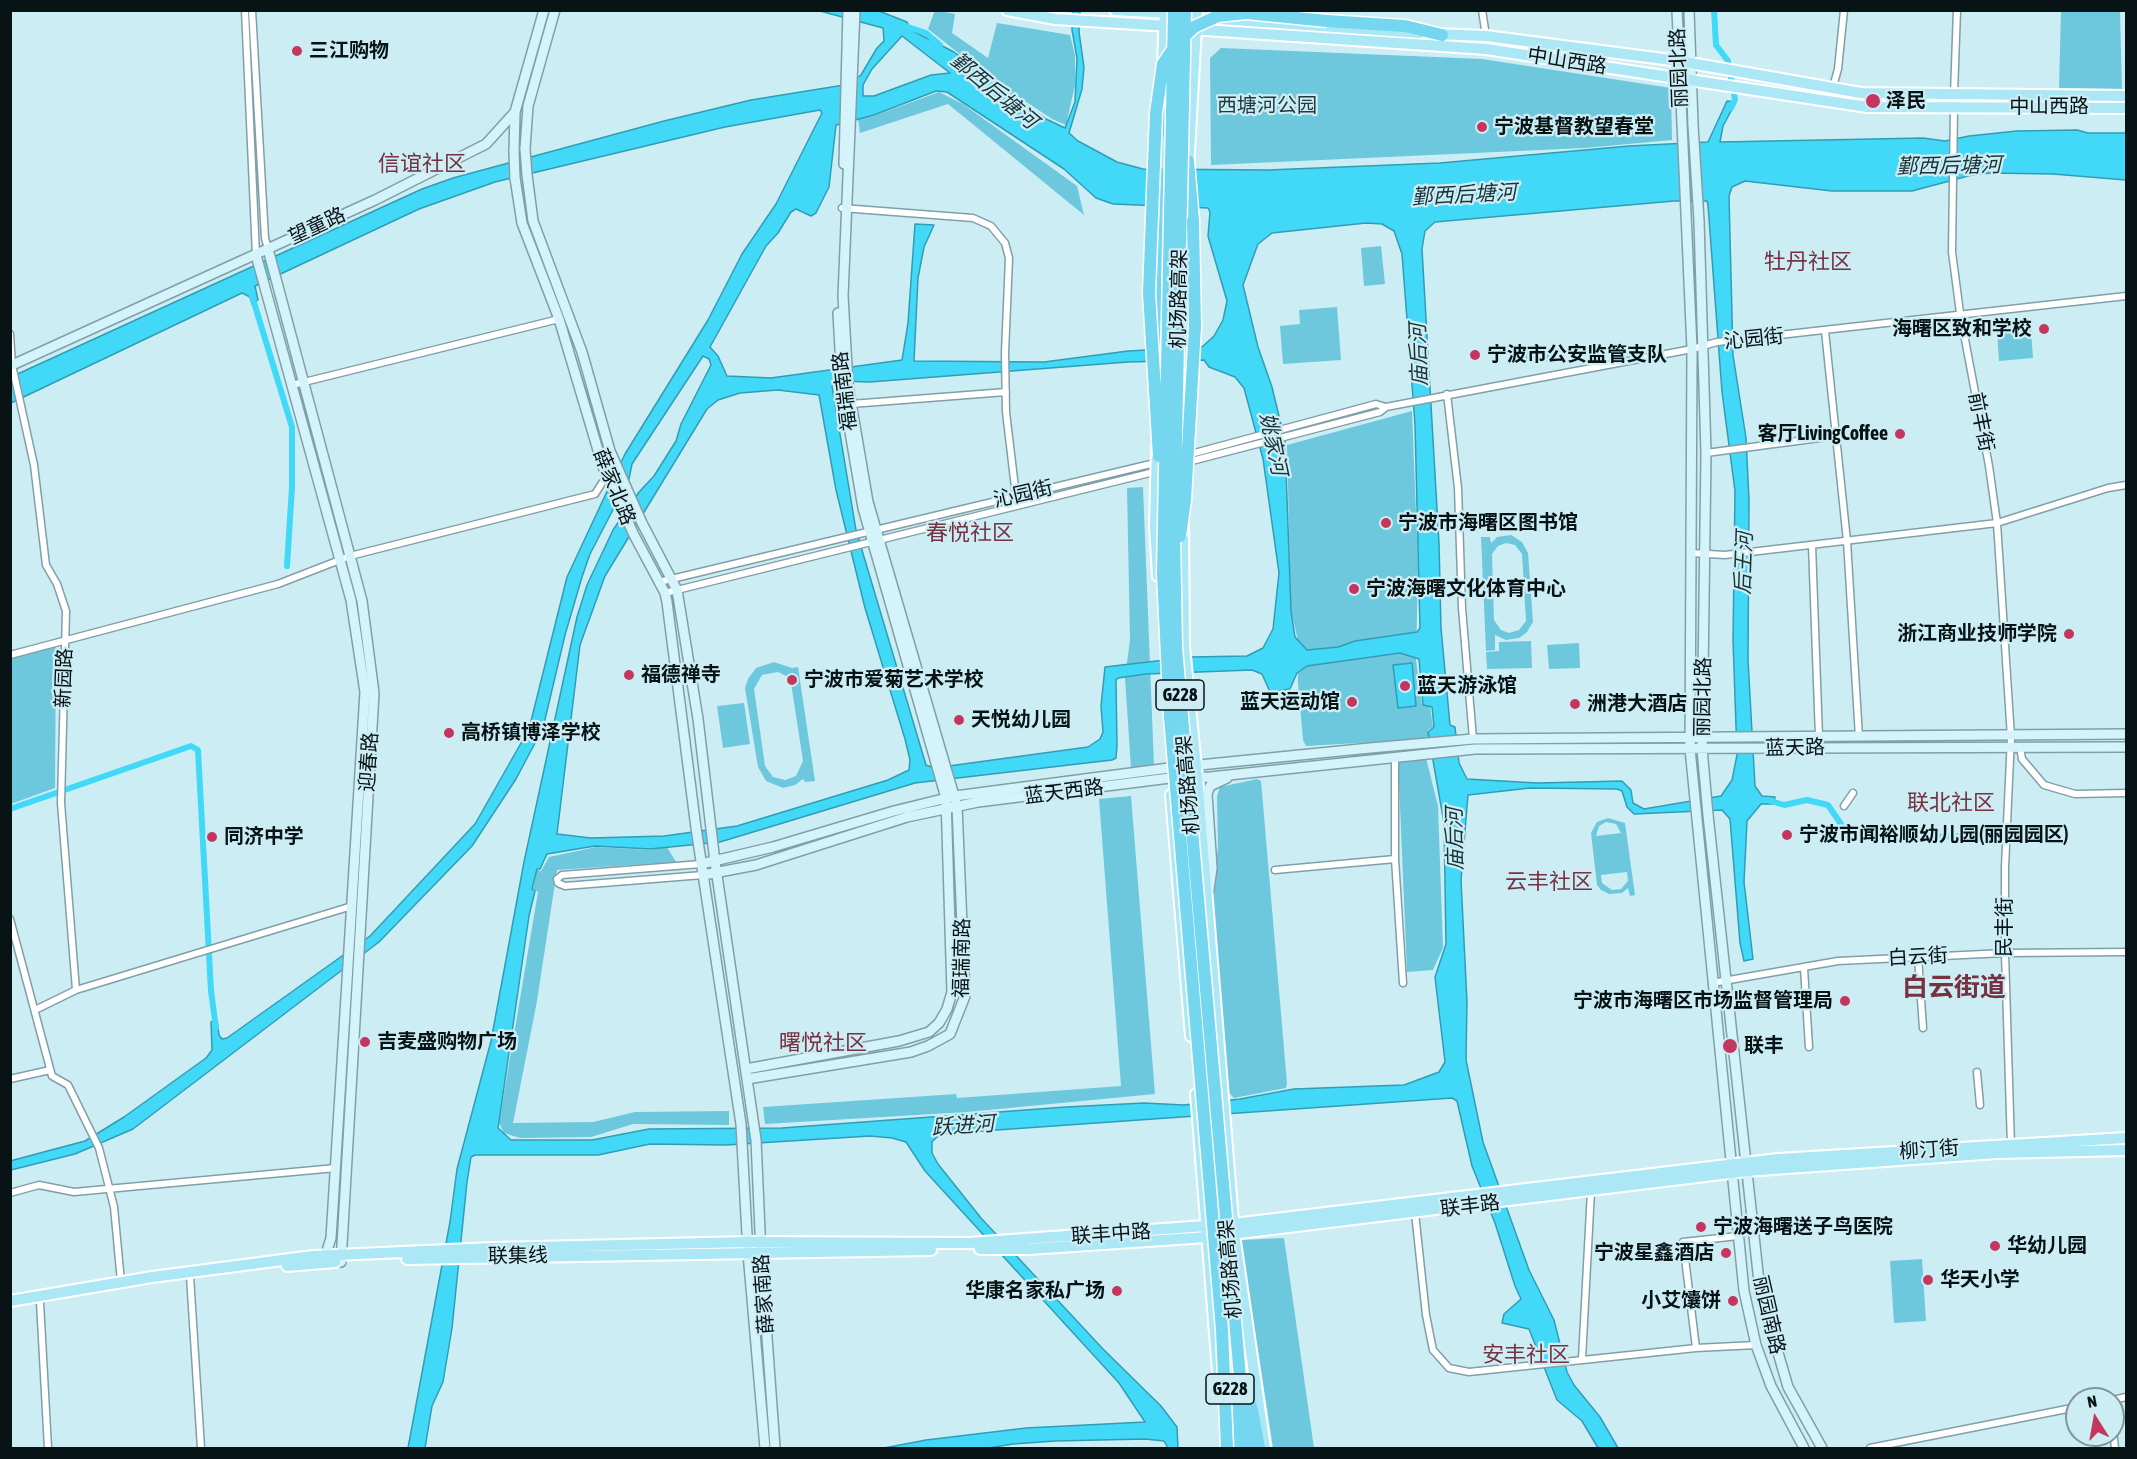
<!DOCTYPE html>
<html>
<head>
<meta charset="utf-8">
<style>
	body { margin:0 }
	#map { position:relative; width:2137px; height:1459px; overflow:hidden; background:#cdedf5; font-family:"Asap Condensed",sans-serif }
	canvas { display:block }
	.frame { position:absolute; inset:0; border:12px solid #081316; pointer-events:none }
	.north { position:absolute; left:2065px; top:1387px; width:60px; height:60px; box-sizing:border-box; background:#cdedf5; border:2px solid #7e969c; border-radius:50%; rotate:349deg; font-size:16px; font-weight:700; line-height:24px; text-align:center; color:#081316 }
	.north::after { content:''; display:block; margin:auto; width:21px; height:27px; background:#c5365e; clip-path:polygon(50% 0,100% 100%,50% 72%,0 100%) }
</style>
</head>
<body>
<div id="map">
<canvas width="2137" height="1459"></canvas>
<div class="frame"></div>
<div class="north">N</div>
</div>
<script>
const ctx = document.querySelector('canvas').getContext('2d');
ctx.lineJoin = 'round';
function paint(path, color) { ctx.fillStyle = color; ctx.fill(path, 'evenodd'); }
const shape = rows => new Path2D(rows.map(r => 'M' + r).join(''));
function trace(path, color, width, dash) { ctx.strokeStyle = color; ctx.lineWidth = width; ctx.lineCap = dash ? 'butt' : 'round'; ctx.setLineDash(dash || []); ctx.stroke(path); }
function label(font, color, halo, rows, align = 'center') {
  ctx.font = font + ' "Asap Condensed","Noto Sans SC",sans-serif'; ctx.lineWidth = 4.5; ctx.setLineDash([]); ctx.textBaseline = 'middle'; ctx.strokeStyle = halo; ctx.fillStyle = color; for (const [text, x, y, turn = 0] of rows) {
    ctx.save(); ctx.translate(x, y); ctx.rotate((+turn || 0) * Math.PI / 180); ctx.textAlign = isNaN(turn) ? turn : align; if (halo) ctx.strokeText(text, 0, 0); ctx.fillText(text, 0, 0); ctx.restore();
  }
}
paint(shape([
	[935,10,955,14,952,33,988,58,997,23,1070,35,1075,55,1075,85,1066,125,1052,119,990,78,928,29],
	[2061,11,2120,11,2122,89,2059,88],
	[1221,48,1482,59,1671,88,1672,140,1585,148,1211,165,1210,58],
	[939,92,963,104,1077,186,1084,215,948,104,860,133,858,119,874,116],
	[1381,246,1385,284,1364,286,1361,248],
	[1337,307,1341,360,1283,364,1280,326,1300,324,1299,310],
	[2031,329,2033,358,1999,361,1997,331],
	[1552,347,1553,361,1526,362,1525,348],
	[1412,411,1418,566,1416,660,1422,705,1430,706,1433,727,1428,730,1428,739,1306,746,1303,740,1298,683,1297,636,1291,611,1287,445],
	[1143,487,1154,766,1131,768,1125,678,1130,640,1127,488],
	[1511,535,1522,542,1528,553,1533,622,1527,632,1519,638,1506,640,1495,635,1495,650,1486,651,1481,537,1490,537,1491,543,1497,537],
	[1506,543,1515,545,1522,554,1526,621,1519,630,1509,633,1501,630,1494,620,1492,554,1498,546],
	[1531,641,1532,668,1487,669,1486,652,1499,651,1499,642],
	[1579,643,1580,668,1549,669,1547,645],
	[56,647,55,788,11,804,11,657],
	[774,662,792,668,798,667,815,781,805,782,803,779,795,785,783,788,766,781,758,767,745,688,748,679,756,668],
	[778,672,786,676,791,683,803,761,796,776,785,780,773,777,765,766,754,689,762,675],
	[744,703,750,744,723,748,717,706],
	[1398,757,1426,758,1438,806,1443,948,1433,970,1407,972],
	[1257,779,1261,781,1287,1083,1286,1088,1234,1098,1226,1090,1211,912,1218,846,1217,796,1220,787],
	[1131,796,1155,1094,967,1112,765,1124,763,1107,956,1094,957,1098,1121,1086,1099,799],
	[1608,818,1625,823,1635,895,1630,896,1628,888,1622,893,1609,894,1601,890,1597,885,1591,833,1597,822],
	[1606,822,1616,824,1621,833,1596,836,1599,826],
	[1627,872,1628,881,1621,889,1612,890,1602,883,1601,875],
	[596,847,650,850,667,847,676,862,557,870,537,1001,513,1123,593,1122,635,1112,729,1111,729,1125,633,1124,591,1137,520,1138,504,1133,499,1123,538,892,533,889,537,870,541,871,549,857],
	[1284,1238,1314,1448,1273,1448,1241,1240],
	[1922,1259,1926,1321,1894,1323,1890,1261]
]), '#6dc8de');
const water = shape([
	[820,11,879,11,907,22,911,30,954,52,1046,119,1065,128,1075,102,1077,58,1072,30,1073,11,1080,11,1079,32,1084,67,1082,89,1069,133,1078,141,1117,162,1143,169,1268,170,1440,163,1629,146,1708,142,1727,101,1736,102,1723,126,1720,142,1923,138,1945,141,1969,136,2017,131,2077,130,2088,133,2126,133,2126,180,2053,174,1991,173,1972,175,1912,191,1832,191,1745,181,1732,187,1729,196,1733,355,1746,438,1749,500,1748,660,1755,786,1762,796,1775,797,1774,804,1761,804,1747,821,1744,882,1753,959,1744,961,1740,943,1730,819,1722,810,1634,814,1627,807,1622,791,1617,789,1530,788,1468,795,1461,880,1467,1002,1466,1060,1483,1142,1529,1270,1554,1320,1567,1372,1574,1385,1600,1417,1618,1448,1598,1448,1582,1421,1557,1400,1529,1329,1502,1323,1504,1314,1521,1299,1515,1286,1495,1223,1472,1166,1457,1101,1452,1098,940,1134,932,1142,932,1153,938,1164,981,1218,1103,1349,1161,1406,1177,1427,1178,1448,1168,1448,1164,1441,1145,1439,1055,1441,1013,1444,989,1448,884,1448,926,1440,1026,1428,1145,1422,1119,1383,925,1171,906,1142,892,1138,870,1136,726,1145,650,1144,598,1155,475,1155,471,1157,467,1182,452,1328,443,1382,432,1406,425,1448,408,1448,450,1222,457,1169,491,1041,524,862,577,617,587,585,613,530,639,492,654,476,676,441,681,424,711,365,709,359,703,356,632,464,629,479,590,554,582,577,565,635,543,728,516,779,472,846,379,942,133,1129,75,1154,11,1170,10,1161,85,1141,124,1117,206,1058,212,1050,211,1022,217,1020,219,1035,222,1039,227,1038,370,936,475,824,529,729,567,577,610,485,625,454,708,320,742,254,776,204,822,113,820,110,725,127,495,182,419,209,255,286,258,300,252,304,250,297,242,293,11,403,11,377,422,189,453,178,664,121,751,100,844,85,853,81,861,75,877,48,884,41,883,28,820,11],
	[902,36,950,73,931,75,874,96,863,96,863,85,872,69,902,36],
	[936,91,947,92,1064,169,1096,198,1113,204,1208,208,1210,212,1208,236,1227,301,1223,320,1214,336,1202,347,1128,351,1044,362,914,361,918,278,924,247,934,225,915,224,908,323,902,360,771,378,727,376,718,356,710,347,766,246,778,233,791,212,796,209,811,216,816,213,829,187,836,125,874,115,936,91],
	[1674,201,1707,201,1708,205,1722,392,1735,491,1733,640,1737,755,1732,780,1721,796,1644,809,1633,803,1631,790,1622,781,1537,783,1467,779,1459,763,1455,727,1450,725,1441,628,1439,543,1422,249,1425,231,1435,222,1674,201],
	[1366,223,1382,224,1394,231,1402,254,1415,424,1420,628,1417,632,1355,641,1338,647,1307,650,1295,637,1291,611,1285,441,1272,387,1258,347,1243,285,1258,244,1272,233,1366,223],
	[1204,360,1209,367,1235,377,1244,388,1263,459,1279,573,1273,629,1263,648,1247,656,1190,657,1105,667,1101,706,1103,732,1100,739,1088,747,934,768,926,765,856,530,832,386,836,381,870,382,1128,362,1204,360],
	[778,390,819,395,836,490,865,608,905,739,910,760,909,770,888,780,737,826,664,836,591,838,557,834,580,645,605,576,707,409,718,400,740,393,778,390],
	[1400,653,1419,659,1423,705,1432,707,1434,727,1428,732,1444,823,1446,944,1435,977,1445,1062,1439,1072,1404,1085,1294,1089,1240,1099,1184,1105,1144,1103,1066,1107,782,1128,649,1129,592,1140,511,1140,498,1128,529,916,535,891,532,889,537,869,540,869,547,854,595,846,650,849,720,842,915,783,1112,760,1116,758,1117,746,1116,680,1118,678,1146,674,1252,670,1262,674,1270,692,1290,689,1297,673,1307,666,1400,653],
	[1412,663,1416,706,1398,708,1393,665,1412,663]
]);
paint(water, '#42d8f7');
trace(water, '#319db4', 1.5);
trace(shape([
	[1714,10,1716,45,1728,61,1735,99,1731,108],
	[902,25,926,33,940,45],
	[252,296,292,427,292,487,287,566],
	[1768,800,1784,805,1807,800,1828,805,1845,830,1877,837,1987,836],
	[10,809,191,746,198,750,211,991,216,1028]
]), '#42d8f7', 6);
const street = shape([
	[245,10,256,255],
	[252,10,265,238,268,249],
	[1482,10,1486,36],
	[1833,87,1838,69,1844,10],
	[1954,94,1957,10],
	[1954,107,1952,252,1960,313,1989,466,1997,523,2011,737,2005,867,2005,953,2011,1146],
	[842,208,973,218,991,226,1005,243,1009,258,1005,353,1006,412,1016,496],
	[1825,331,1847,541,1859,737],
	[10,334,12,365,34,465,46,565,57,584,66,611,61,803,76,990],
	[292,385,559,319],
	[1447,394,1458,488,1462,608,1473,739],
	[851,404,1006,392],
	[1706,453,1835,436],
	[1187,455,1376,404,1386,407],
	[1188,462,1380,412,1386,407,1692,349,1717,342,2126,296],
	[1812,545,1819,737],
	[1691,553,1725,555,1997,523,2108,488,2126,485],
	[659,582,1159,462],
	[665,593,1158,471],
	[10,655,278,584,350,556,595,494,602,483],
	[2020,747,2022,759,2044,785,2075,794,2126,793],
	[1395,757,1395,859,1403,983],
	[1844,806,1853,793],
	[701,864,562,875,557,879,558,883,565,886,703,875],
	[1275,870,1395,859],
	[10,919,52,1076,68,1085,99,1148,114,1207,121,1282],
	[1918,957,1923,1028],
	[1804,968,1809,1047],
	[1712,983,1838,961,2005,953,2126,952],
	[35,1010,76,990,352,906],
	[1977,1072,1980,1105],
	[10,1079,50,1070],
	[10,1193,39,1185,74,1192,336,1168],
	[1415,1213,1426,1315,1433,1350,1449,1368,1469,1372,1696,1348,1756,1345],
	[190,1276,201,1448],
	[40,1302,48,1448],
	[1696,1348,1683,1242,1738,1236],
	[1582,1359,1591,1191],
	[2113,1400,2126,1397],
	[2113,1430,2115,1448],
	[1870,1448,2077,1407]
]);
const secondary = shape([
	[1677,10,1692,349,1690,749,1744,1291,1756,1345,1771,1386,1804,1448],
	[1689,10,1693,125],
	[525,149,528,106,555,10],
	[514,152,515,112],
	[844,164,848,10],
	[527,175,533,221,582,352,610,451,642,523,677,590,698,719,715,862,756,1140,761,1254,775,1448],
	[515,178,522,223,559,319,603,467,634,535,665,593,667,602,696,828,741,1124,748,1253,765,1448],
	[1699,221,1706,453,1702,749,1708,815,1760,1291,1788,1387,1822,1448],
	[268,249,362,601,374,693,341,1262],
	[256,255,351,600,365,692,331,1238,324,1260],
	[10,366,375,200,486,144,515,112,544,10],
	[701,864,773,847,894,811,955,796,1169,768,1370,748,1473,739,2126,734],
	[703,875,756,865,907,817,978,802,1170,778,1210,777,1475,749,2126,747],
	[1209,890,1212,868,1207,794,1210,786,1227,778],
	[746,1069,899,1041,929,1032,939,1023,947,1009,952,992,946,798,863,508,842,385,838,313],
	[747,1079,911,1052,928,1046,950,1034,965,996,957,806,868,502,848,385,843,296,855,10]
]);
const primary = shape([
	[1007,10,1055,19,1169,26],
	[1115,10,1169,13],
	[1220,19,1420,33],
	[1190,29,1486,49,1867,107,2126,108],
	[1435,34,1486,36,1679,61,1861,93,2126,96],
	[1163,66,1165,10],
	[1163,124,1163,183],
	[1188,169,1197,10],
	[1183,430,1187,205],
	[1157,447,1155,526,1158,576],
	[1183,526,1184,646,1197,777,1234,1234,1265,1448],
	[1171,795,1191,1036],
	[1196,1094,1218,1371],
	[980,1249,1029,1249,1207,1237,1746,1171,1997,1153,2126,1150],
	[407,1259,931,1250],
	[287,1266,335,1262],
	[10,1301,152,1277,313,1256,493,1248,748,1242,969,1243,1233,1224,1778,1159,2126,1138]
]);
const highway = shape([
	[1327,21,1405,26,1442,35],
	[1160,132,1163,109],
	[1188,161,1193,221],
	[1155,344,1158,323,1159,173],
	[1240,1377,1252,1410,1259,1448],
	[1229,1385,1238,1448],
	[1242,1399,1250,1448]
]);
trace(street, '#819fa7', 9);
trace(secondary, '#819fa7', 12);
trace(primary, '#fff', 14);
trace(highway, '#fff', 15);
trace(street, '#fff', 6);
trace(secondary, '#d5f3fa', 9);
trace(primary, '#ace7f5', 10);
trace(highway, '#74d7ef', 12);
const secondaryBridge = shape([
	[1693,125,1699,221],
	[525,149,527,175],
	[514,152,515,178]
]);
const highwayBridge = shape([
	[1174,10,1163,574,1170,717,1222,1330,1227,1448],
	[1185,10,1174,533,1176,648,1240,1377],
	[1159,456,1149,293,1156,113,1163,64,1178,42,1194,27,1218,16,1246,13,1327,21],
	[1180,536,1185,500,1195,327,1193,221]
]);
trace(secondaryBridge, '#819fa7', 12, []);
trace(highwayBridge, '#fff', 15, []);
trace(secondaryBridge, '#d5f3fa', 9);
trace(highwayBridge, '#74d7ef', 12);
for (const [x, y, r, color] of [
	[297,51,6,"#c5365e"],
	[1873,101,8,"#c5365e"],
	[1482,127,6,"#c5365e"],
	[2044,329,6,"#c5365e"],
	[1475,355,6,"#c5365e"],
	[1900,434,6,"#c5365e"],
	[1386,523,6,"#c5365e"],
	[1354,589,6,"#c5365e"],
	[2069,634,6,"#c5365e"],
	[629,675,6,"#c5365e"],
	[792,680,6,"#c5365e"],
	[1405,686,6,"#c5365e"],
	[1352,702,6,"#c5365e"],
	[1575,704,6,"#c5365e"],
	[959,720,6,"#c5365e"],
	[449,733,6,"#c5365e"],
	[1787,835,6,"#c5365e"],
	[212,837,6,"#c5365e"],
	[1845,1001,6,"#c5365e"],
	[365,1042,6,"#c5365e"],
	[1730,1046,8,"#c5365e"],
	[1701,1227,6,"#c5365e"],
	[1995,1246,6,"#c5365e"],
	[1726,1253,6,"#c5365e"],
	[1928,1280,6,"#c5365e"],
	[1117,1291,6,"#c5365e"],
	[1733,1301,6,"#c5365e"]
]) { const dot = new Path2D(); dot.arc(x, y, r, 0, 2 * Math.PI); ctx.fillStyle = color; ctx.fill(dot); trace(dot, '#cdedf5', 2); }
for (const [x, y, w] of [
	[1180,695,48],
	[1230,1389,48]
]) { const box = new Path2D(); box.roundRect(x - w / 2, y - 15, w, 30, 4.5); ctx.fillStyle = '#cdedf5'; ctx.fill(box); trace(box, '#081316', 1.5); }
label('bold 18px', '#081316', null, [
	["G228",1180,695],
	["G228",1230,1389]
]);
label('bold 20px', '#081316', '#cdedf5', [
	["三江购物",309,51],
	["泽民",1886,101],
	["宁波基督教望春堂",1494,127],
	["海曙区致和学校",2032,329,"right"],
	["宁波市公安监管支队",1487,355],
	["客厅LivingCoffee",1888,434,"right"],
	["宁波市海曙区图书馆",1398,523],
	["宁波海曙文化体育中心",1366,589],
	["浙江商业技师学院",2057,634,"right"],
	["福德禅寺",641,675],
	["宁波市爱菊艺术学校",804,680],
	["蓝天游泳馆",1417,686],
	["蓝天运动馆",1340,702,"right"],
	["洲港大酒店",1587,704],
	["天悦幼儿园",971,720],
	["高桥镇博泽学校",461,733],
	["宁波市闻裕顺幼儿园(丽园园区)",1799,835],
	["同济中学",224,837],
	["宁波市海曙区市场监督管理局",1833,1001,"right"],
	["吉麦盛购物广场",377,1042],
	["联丰",1744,1046],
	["宁波海曙送子鸟医院",1713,1227],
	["华幼儿园",2007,1246],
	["宁波星鑫酒店",1714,1253,"right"],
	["华天小学",1940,1280],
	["华康名家私广场",1105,1291,"right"],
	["小艾馕饼",1721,1301,"right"]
], 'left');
label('20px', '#081316', '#cdedf5', [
	["中山西路",1567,61,9],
	["丽园北路",1679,68,-92],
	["中山西路",2049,107],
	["望童路",317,226,-25],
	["机场路高架",1179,299,-89],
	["沁园街",1754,339,-6],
	["福瑞南路",845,391,-97],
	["前丰街",1981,422,79],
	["薛家北路",614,487,68],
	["沁园街",1023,494,-13],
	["新园路",64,678,-88],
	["丽园北路",1703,697,-89],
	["蓝天路",1795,748,-1],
	["迎春路",369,762,-86],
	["机场路高架",1188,785,-95],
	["蓝天西路",1064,792,-7],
	["民丰街",2005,927,-90],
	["白云街",1918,957,-3],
	["福瑞南路",962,958,-89],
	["柳汀街",1929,1150,-4],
	["联丰路",1470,1206,-7],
	["联丰中路",1111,1234,-4],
	["联集线",518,1256,-1],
	["机场路高架",1230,1269,-95],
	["薛家南路",764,1294,-94],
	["丽园南路",1769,1315,77]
]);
label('20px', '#223a40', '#cdedf5', [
	["西塘河公园",1267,106]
]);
label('italic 21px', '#1a3237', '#cdedf5', [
	["鄞西后塘河",994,91,40],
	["鄞西后塘河",1949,166,-1],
	["鄞西后塘河",1464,195,-3],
	["庙后河",1419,355,-92],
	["姚家河",1273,444,78],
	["后王河",1744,563,-88],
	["庙后河",1455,839,-91],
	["跃进河",963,1126,-4]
]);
label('22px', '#773140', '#cdedf5', [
	["信谊社区",422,164],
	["牡丹社区",1808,262],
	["春悦社区",970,533],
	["联北社区",1951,803],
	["云丰社区",1549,882],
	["曙悦社区",823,1043],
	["安丰社区",1526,1355]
]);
label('bold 26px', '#773140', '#cdedf5', [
	["白云街道",1954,988]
]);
</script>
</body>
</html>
